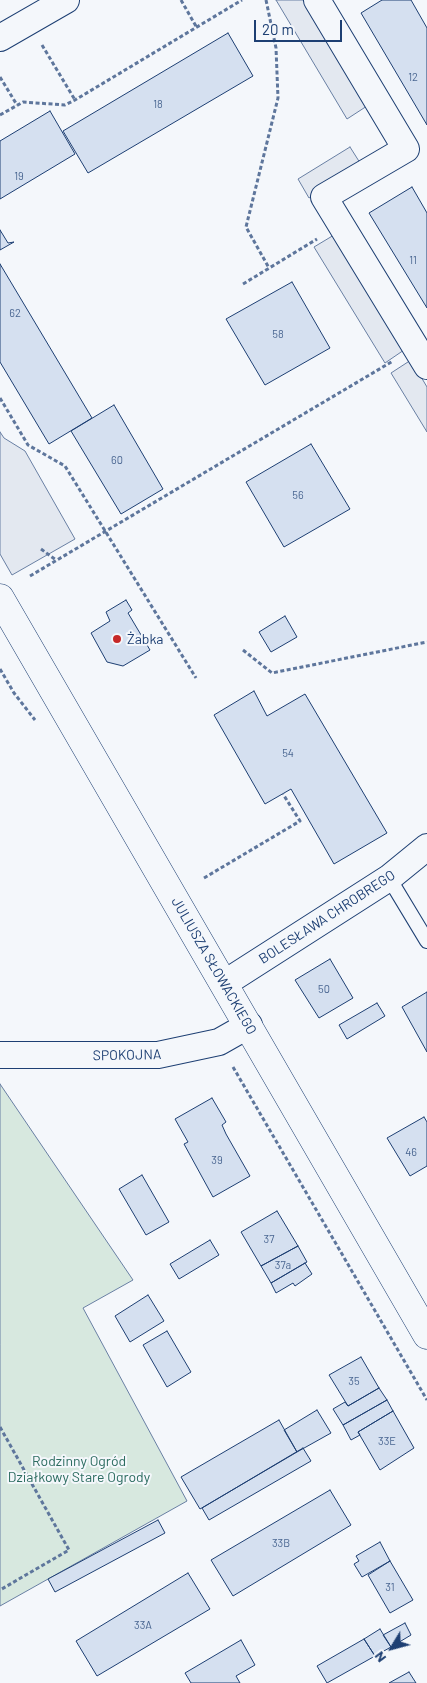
<!DOCTYPE html>
<html>
<head>
<meta charset="utf-8">
<style>
	body { margin:0 }
	#map { position:relative; width:427px; height:1683px; overflow:hidden; background:#f4f7fb; font-family:Barlow,sans-serif }
	canvas { display:block }
	.north { position:absolute; left:367px; top:1623px; width:50px; height:50px; -webkit-text-stroke:4px #f4f7fb; paint-order:stroke; rotate:233deg; font-size:14px; font-weight:700; line-height:20px; text-align:center; color:#1d3f73 }
	.north::after { content:''; display:block; margin:auto; width:18px; height:22px; background:#1d3f73; clip-path:polygon(50% 0,100% 100%,50% 72%,0 100%) }
	.scale { position:absolute; left:254px; top:20px; width:88px; height:22px; box-sizing:border-box; border:2px solid #1d3f73; border-top:0; padding-left:6px; font-size:15px; line-height:18px; white-space:nowrap; color:#1d3f73; -webkit-text-stroke:4px #f4f7fb; paint-order:stroke }
</style>
</head>
<body>
<div id="map">
<canvas width="427" height="1683"></canvas>
<div class="north">N</div>
<div class="scale">20 m</div>
</div>
<script>
const ctx = document.querySelector('canvas').getContext('2d');
ctx.lineJoin = 'round';
function paint(path, color) { ctx.fillStyle = color; ctx.fill(path, 'evenodd'); }
const shape = rows => new Path2D(rows.map(r => 'M' + r).join(''));
function trace(path, color, width, dash) { ctx.strokeStyle = color; ctx.lineWidth = width; ctx.lineCap = dash ? 'butt' : 'round'; ctx.setLineDash(dash || []); ctx.stroke(path); }
function label(font, color, halo, rows, align = 'center') {
  ctx.font = font + ' Barlow,sans-serif'; ctx.lineWidth = 4; ctx.setLineDash([]); ctx.textBaseline = 'middle'; ctx.strokeStyle = halo; ctx.fillStyle = color; for (const [text, x, y, turn = 0] of rows) {
    ctx.save(); ctx.translate(x, y); ctx.rotate((+turn || 0) * Math.PI / 180); ctx.textAlign = isNaN(turn) ? turn : align; if (halo) ctx.strokeText(text, 0, 0); ctx.fillText(text, 0, 0); ctx.restore();
  }
}
const green = shape([
	[0,1084,133,1280,83,1308,187,1501,0,1606,0,1084]
]);
paint(green, '#d7e8df');
trace(green, '#687fa3', 1);
const parking = shape([
	[276,0,303,0,367,106,347,119,276,0],
	[350,147,362,166,309,198,298,179,350,147],
	[334,235,404,350,385,363,314,247,334,235],
	[411,360,427,387,427,432,391,373,411,360],
	[0,432,4,438,25,451,75,539,12,575,0,554,0,432]
]);
paint(parking, '#e3e8f0');
trace(parking, '#687fa3', 1);
const building = shape([
	[382,0,411,0,427,28,427,125,361,13,382,0],
	[228,33,253,76,88,173,63,131,228,33],
	[50,111,75,154,0,199,0,141,50,111],
	[412,187,427,213,427,308,369,213,412,187],
	[0,230,8,243,14,242,0,250,0,230],
	[0,264,92,418,49,444,0,362,0,264],
	[292,282,330,348,265,385,226,319,292,282],
	[114,405,163,489,121,514,71,431,114,405],
	[311,444,350,509,284,547,246,482,311,444],
	[126,600,132,610,128,613,150,650,123,666,107,662,91,633,110,621,106,612,126,600],
	[285,616,297,637,271,652,259,632,285,616],
	[254,691,267,716,305,694,387,833,334,864,291,789,265,804,214,715,254,691],
	[330,959,353,998,319,1018,295,980,330,959],
	[427,992,427,1052,402,1007,427,992],
	[377,1003,385,1016,347,1039,339,1025,377,1003],
	[212,1098,226,1122,222,1125,226,1134,250,1176,213,1197,184,1144,188,1142,175,1119,212,1098],
	[424,1117,427,1122,427,1166,410,1176,387,1138,424,1117],
	[142,1175,169,1222,146,1235,119,1189,142,1175],
	[277,1211,298,1246,261,1266,241,1232,277,1211],
	[210,1240,219,1255,179,1279,170,1264,210,1240],
	[298,1246,307,1262,271,1283,261,1266,298,1246],
	[305,1263,312,1274,295,1286,293,1283,276,1293,271,1283,305,1263],
	[148,1295,164,1321,130,1342,115,1316,148,1295],
	[167,1331,191,1372,167,1387,143,1345,167,1331],
	[361,1357,379,1388,348,1406,329,1375,361,1357],
	[379,1388,387,1400,343,1425,333,1409,345,1402,348,1406,379,1388],
	[387,1400,393,1411,358,1432,360,1435,351,1440,343,1425,387,1400],
	[317,1410,331,1433,297,1452,284,1430,317,1410],
	[393,1411,414,1448,380,1470,358,1432,393,1411],
	[279,1420,297,1452,200,1509,181,1477,279,1420],
	[303,1448,311,1461,209,1520,202,1508,303,1448],
	[330,1490,351,1525,233,1596,211,1560,330,1490],
	[158,1520,165,1533,55,1592,48,1579,158,1520],
	[380,1542,390,1561,362,1577,354,1564,359,1561,356,1556,380,1542],
	[390,1561,413,1600,390,1613,368,1575,390,1561],
	[188,1573,210,1609,97,1676,76,1641,188,1573],
	[405,1623,411,1635,391,1647,383,1635,405,1623],
	[380,1629,391,1647,375,1656,364,1639,380,1629],
	[364,1639,375,1656,327,1683,317,1666,364,1639],
	[241,1640,255,1665,236,1676,240,1683,191,1683,185,1673,241,1640],
	[409,1672,416,1683,389,1683,409,1672]
]);
paint(building, '#d5e0f0');
trace(building, '#1d3f73', 1);
const lane = shape([
	[389,878,427,941]
]);
const street = shape([
	[317,0,406,149,324,197,427,366],
	[0,38,66,0],
	[225,983,389,878,427,847],
	[0,1055,158,1055,219,1042,249,1025]
]);
const secondary = shape([
	[0,598,427,1335]
]);
trace(lane, '#1d3f73', 16);
trace(street, '#1d3f73', 28);
trace(secondary, '#1d3f73', 29);
trace(shape([
	[181,0,197,28],
	[266,0,276,48,278,98,246,227,269,268],
	[42,45,75,100],
	[0,77,17,105],
	[0,115,23,102,65,105,75,100,242,0],
	[243,284,317,239],
	[0,398,28,445,65,466,196,678],
	[41,549,56,560],
	[30,576,393,361],
	[243,650,272,673,427,642],
	[0,669,14,693,35,720],
	[204,878,300,821,283,794],
	[233,1067,427,1400],
	[0,1427,69,1550,0,1590]
]), '#5e769c', 3, [4, 2.5]);
trace(lane, '#f4f7fb', 14);
trace(street, '#f4f7fb', 26);
trace(secondary, '#f4f7fb', 28);
for (const [x, y, r, color] of [
	[117,639,5,"#c62828"]
]) { const dot = new Path2D(); dot.arc(x, y, r, 0, 2 * Math.PI); ctx.fillStyle = color; ctx.fill(dot); trace(dot, '#f4f7fb', 2); }
label('11px', '#4b6792', null, [
	["12",413,77],
	["18",158,104],
	["19",19,176],
	["11",413,260],
	["62",15,313],
	["58",278,334],
	["60",117,460],
	["56",298,495],
	["54",288,753],
	["50",324,989],
	["46",411,1152],
	["39",217,1160],
	["37",269,1239],
	["37a",283,1265],
	["35",354,1381],
	["33E",387,1441],
	["33B",281,1543],
	["31",390,1587],
	["33A",143,1625]
]);
label('14px', '#1d3f73', '#f4f7fb', [
	["Żabka",127,639]
], 'left');
label('14px', '#1d3f73', '#f4f7fb', [
	["BOLESŁAWA CHROBREGO",327,917,-33],
	["JULIUSZA SŁOWACKIEGO",214,966,60],
	["SPOKOJNA",127,1055,-1]
]);
label('14px', '#2c6c60', '#f4f7fb', [
	["Rodzinny Ogród",79,1461],
	["Działkowy Stare Ogrody",79,1477]
]);
</script>
</body>
</html>
